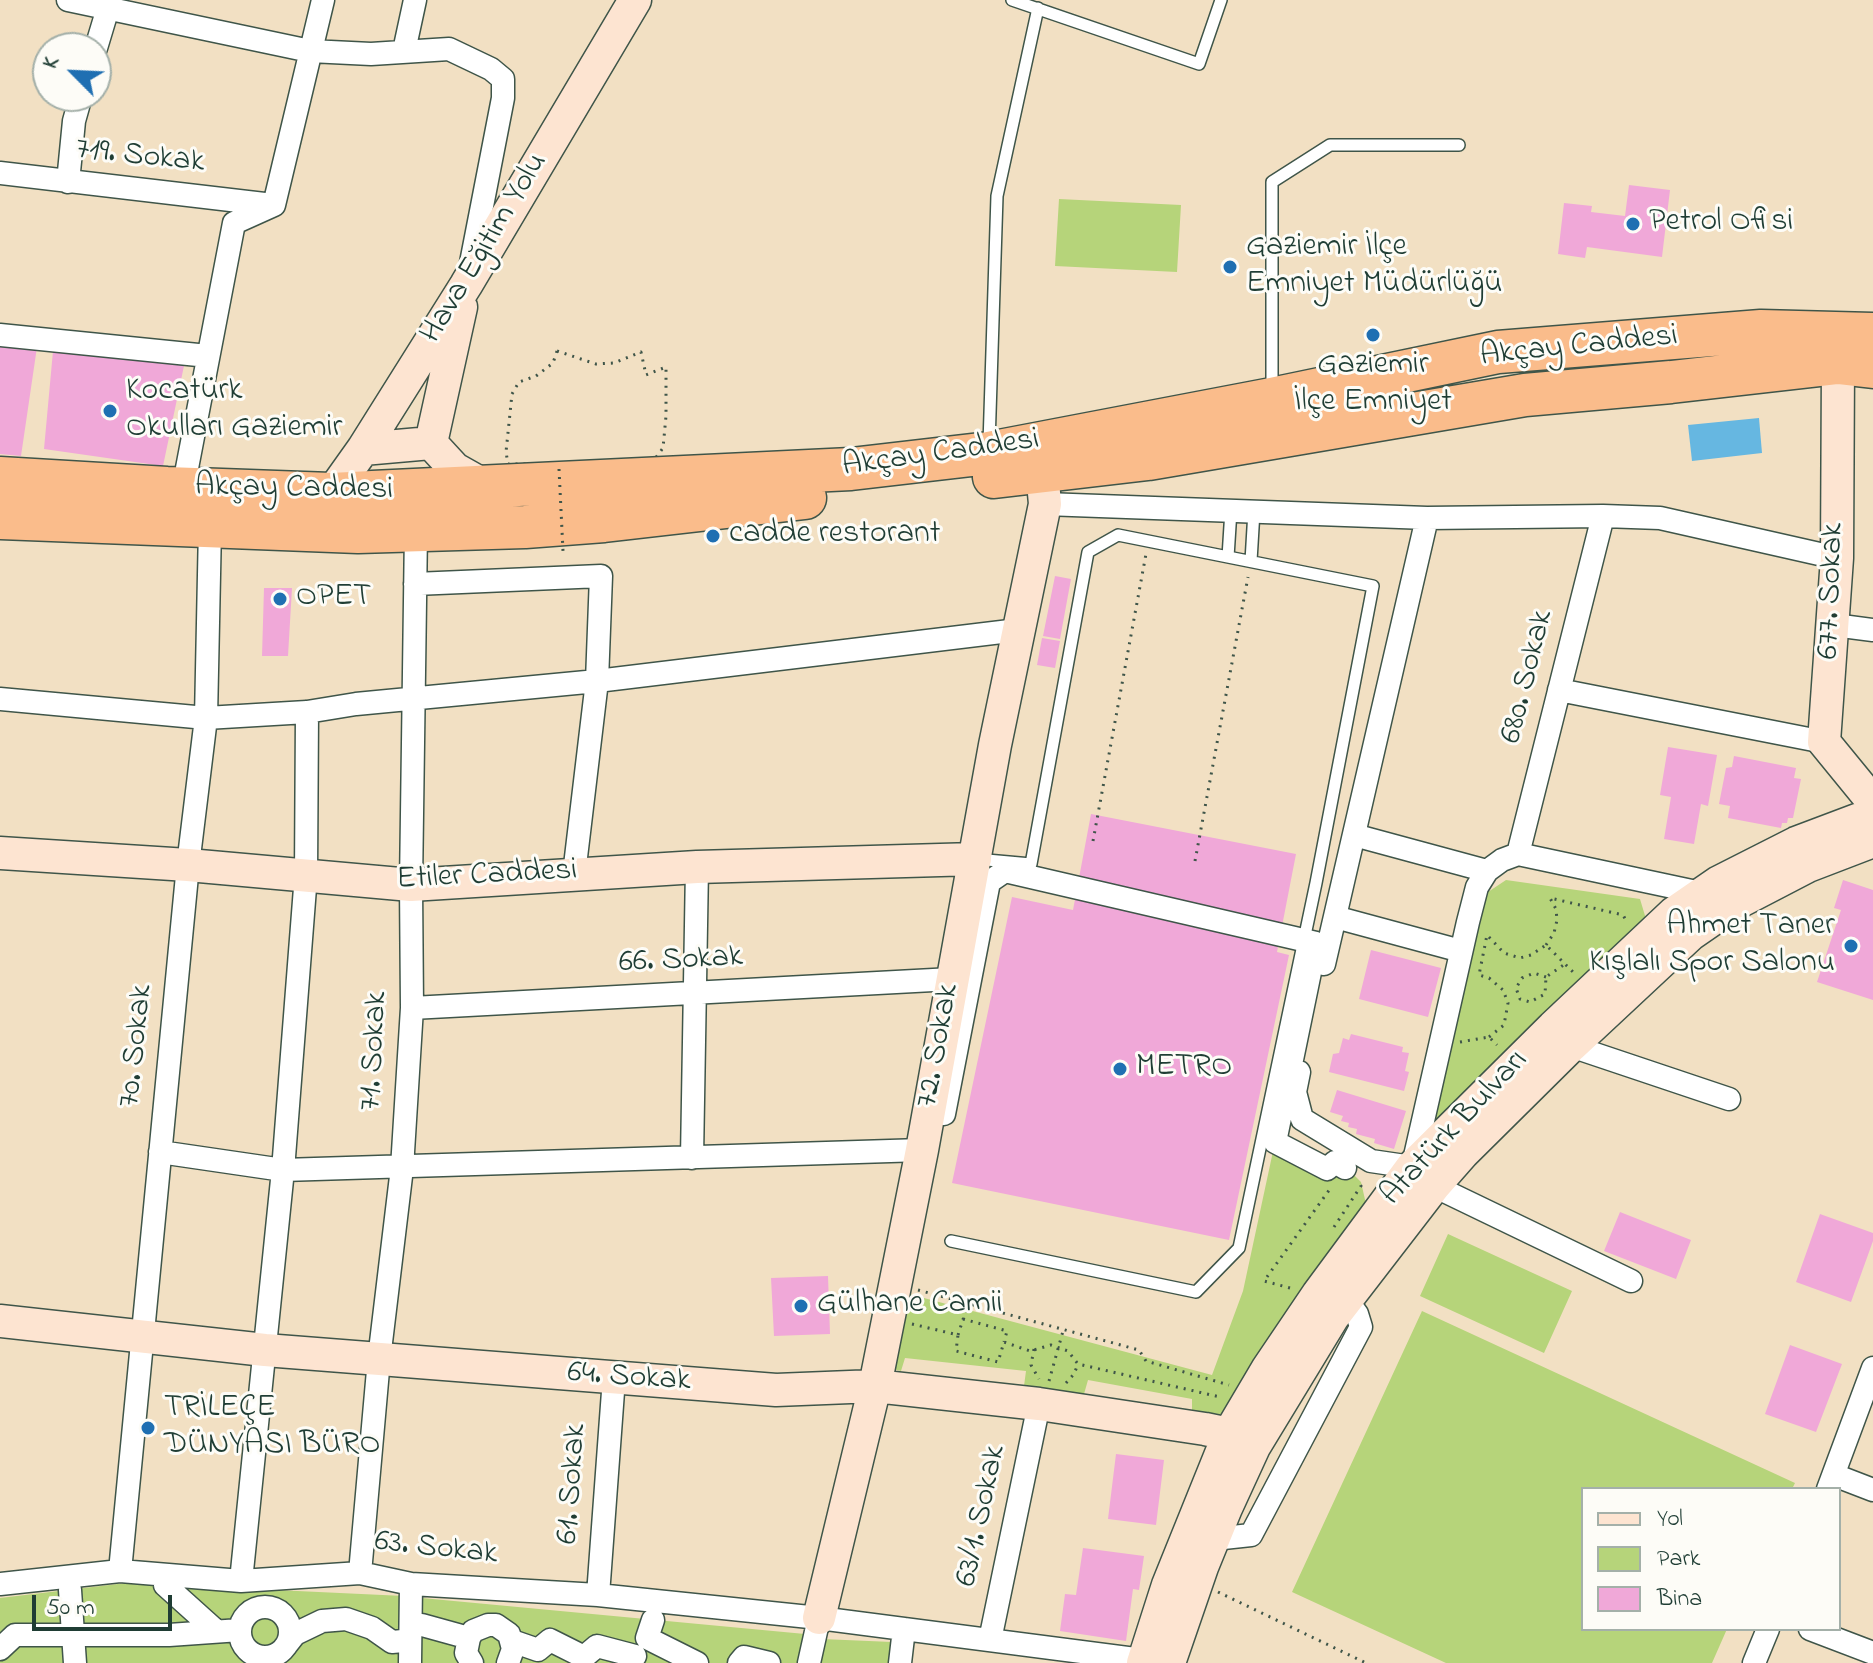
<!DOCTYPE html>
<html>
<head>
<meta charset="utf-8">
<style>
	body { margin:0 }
	#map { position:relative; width:1873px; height:1663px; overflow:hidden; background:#f2e0c3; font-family:"Indie Flower",sans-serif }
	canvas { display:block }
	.legend { position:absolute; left:1581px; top:1487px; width:260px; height:144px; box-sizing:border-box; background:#fdfcf7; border:2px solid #a4b0a9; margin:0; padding:10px 14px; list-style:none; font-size:24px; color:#1f3d34 }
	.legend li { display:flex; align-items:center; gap:16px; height:40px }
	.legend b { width:40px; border:2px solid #a4b0a9 }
	.north { position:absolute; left:32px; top:32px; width:80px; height:80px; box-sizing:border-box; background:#fdfcf7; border:2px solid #a4b0a9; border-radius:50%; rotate:294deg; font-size:22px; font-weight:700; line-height:32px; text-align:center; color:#1f3d34 }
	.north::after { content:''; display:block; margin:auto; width:28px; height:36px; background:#1f6fb2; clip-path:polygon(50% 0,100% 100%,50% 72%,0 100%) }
	.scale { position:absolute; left:32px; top:1595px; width:140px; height:36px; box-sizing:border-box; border:4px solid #1f3d34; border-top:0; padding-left:10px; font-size:24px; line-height:28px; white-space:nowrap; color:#1f3d34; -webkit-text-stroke:6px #fdfcf7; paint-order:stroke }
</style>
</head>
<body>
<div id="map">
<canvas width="1873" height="1663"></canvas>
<ul class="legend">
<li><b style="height:10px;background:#fde4d1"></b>Yol</li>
<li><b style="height:22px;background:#b6d47a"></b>Park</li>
<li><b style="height:22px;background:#f0a8d8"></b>Bina</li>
</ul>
<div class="north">K</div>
<div class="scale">50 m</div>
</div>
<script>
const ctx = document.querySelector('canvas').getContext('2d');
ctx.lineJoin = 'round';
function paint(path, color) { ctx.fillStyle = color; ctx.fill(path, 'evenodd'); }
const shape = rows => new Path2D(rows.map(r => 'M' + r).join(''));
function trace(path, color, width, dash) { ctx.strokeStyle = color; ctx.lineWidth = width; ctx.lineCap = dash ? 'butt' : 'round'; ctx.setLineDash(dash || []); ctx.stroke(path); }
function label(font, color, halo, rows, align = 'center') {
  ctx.font = font + ' "Indie Flower",sans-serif'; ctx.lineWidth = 6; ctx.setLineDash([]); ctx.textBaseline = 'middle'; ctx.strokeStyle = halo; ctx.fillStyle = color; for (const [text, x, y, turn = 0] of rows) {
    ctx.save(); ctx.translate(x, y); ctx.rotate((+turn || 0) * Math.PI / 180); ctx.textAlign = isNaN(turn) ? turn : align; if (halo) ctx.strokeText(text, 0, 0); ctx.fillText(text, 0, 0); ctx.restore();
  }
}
paint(shape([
	[1059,199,1181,205,1177,272,1055,266],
	[1506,880,1640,899,1646,919,1431,1124,1485,894],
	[1275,1142,1350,1171,1361,1182,1366,1204,1228,1415,1192,1411,1192,1399,1088,1380,1084,1394,1024,1386,1026,1371,905,1358,901,1371,893,1369,909,1294,1212,1375,1243,1291],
	[1448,1234,1572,1291,1544,1353,1420,1296],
	[1422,1311,1795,1483,1792,1489,1583,1489,1583,1629,1727,1629,1712,1663,1446,1663,1292,1592],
	[126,1583,404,1596,402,1663,0,1663,0,1598],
	[422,1598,805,1634,797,1663,422,1663],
	[822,1639,892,1642,889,1663,818,1663]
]), '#b6d47a');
paint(shape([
	[1759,418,1762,453,1692,461,1688,425]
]), '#66b7e1');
paint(shape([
	[1629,185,1670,190,1662,257,1587,247,1585,258,1558,254,1564,203,1592,206,1591,212,1625,216],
	[0,346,37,347,21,456,0,454],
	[53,351,185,361,163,466,44,449],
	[1055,576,1071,579,1060,639,1043,636],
	[264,588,292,588,288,656,262,656],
	[1042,638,1060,641,1055,668,1037,665],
	[1668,747,1717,755,1708,806,1701,804,1694,844,1664,839,1671,797,1660,795],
	[1734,756,1796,768,1794,778,1801,779,1793,818,1788,818,1787,823,1782,823,1781,828,1728,818,1730,806,1719,804,1726,768,1732,767],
	[1091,814,1296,854,1277,952,1289,955,1229,1240,952,1183,1012,897,1073,910],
	[1843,880,1873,890,1873,1000,1817,982,1841,910,1834,908],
	[1371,950,1441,968,1428,1017,1359,999],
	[1351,1034,1403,1047,1402,1052,1409,1053,1405,1071,1409,1072,1404,1091,1329,1072,1333,1054,1339,1053,1343,1038,1349,1040],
	[1337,1090,1406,1111,1394,1149,1374,1143,1375,1139,1356,1134,1357,1129,1348,1127,1349,1123,1341,1121,1343,1116,1330,1112],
	[1620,1212,1691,1240,1676,1279,1604,1251],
	[1820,1214,1873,1233,1873,1241,1851,1302,1796,1282],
	[828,1276,830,1334,774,1336,771,1278],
	[1790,1345,1842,1364,1816,1432,1765,1414],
	[1116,1454,1164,1460,1156,1525,1108,1519],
	[1083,1548,1144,1556,1139,1590,1133,1589,1126,1641,1060,1631,1065,1594,1076,1595]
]), '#f0a8d8');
const lane = shape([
	[1012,0,1199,64,1221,0],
	[1272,391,1272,182,1330,145,1459,145],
	[989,444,997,196,1038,8],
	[1228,557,1231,510],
	[1251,561,1254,511],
	[951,1241,1196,1292,1239,1248,1316,883,1373,586,1118,535,1088,552,1031,864,976,859]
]);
const street = shape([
	[68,0,310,51,371,54,449,49,491,69,503,79,503,98,470,268],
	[96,48,108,8],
	[404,51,415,0],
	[0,173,273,205],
	[68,182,74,121,81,96],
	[0,335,208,356],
	[183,489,234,223,274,205,323,0],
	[1045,504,1427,518,1603,516,1660,518,1837,558],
	[415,584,601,576,597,681,574,874],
	[1834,625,1873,630],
	[1559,690,1824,742],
	[0,699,206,718,307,712,356,704,597,681,1018,630],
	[1354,835,1487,871],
	[1518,854,1603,516],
	[1335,917,1461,951],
	[1324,964,1427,518],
	[412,1008,952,979],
	[1571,1046,1729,1099],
	[1299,1072,1295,1092,1302,1119,1371,1161,1412,1167,1434,1186,1631,1281],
	[944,1114,989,882,1005,871,1316,943,1275,1142,1327,1169,1335,1162,1345,1168],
	[160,1152,283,1170,922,1150],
	[692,1158,697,867],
	[1413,1165,1468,922,1477,887,1487,871,1502,860,1518,854,1701,893],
	[1834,1475,1873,1490],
	[1828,1489,1873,1368],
	[1214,1539,1251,1535,1361,1327,1357,1314,1346,1299],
	[120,1571,188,865,206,718,210,527],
	[360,1573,379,1359,402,1168,412,1008,411,885,416,530],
	[241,1581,283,1170,306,875,307,712],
	[0,1584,120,1571,241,1581,360,1573,411,1584,598,1595,819,1618,1143,1660],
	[165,1585,215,1630],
	[70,1590,75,1663],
	[598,1595,614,1378],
	'240 1632a25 25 0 1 1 50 0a25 25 0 1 1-50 0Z',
	[653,1620,647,1638,697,1663],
	[422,1625,469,1638],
	[1810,1629,1873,1653],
	[990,1640,1039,1404],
	[512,1641,538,1650,550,1640,584,1657,597,1646,635,1656],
	[284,1648,295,1634,322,1621,346,1619,372,1628,392,1642,403,1641],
	[0,1649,15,1635,169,1635,240,1630],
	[410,1663,411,1584],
	[472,1663,466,1653,469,1638,473,1631,488,1625,496,1625,509,1634,513,1649,508,1663],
	[739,1663,744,1657,769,1663],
	[809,1663,819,1618],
	[900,1663,904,1629],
	[1754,1663,1768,1629]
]);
const secondary = shape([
	[461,307,431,443,455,469,487,487],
	[1838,363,1837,558,1824,742,1873,802],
	[363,449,431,443],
	[331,494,363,449,466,285,635,0],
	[0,853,188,865,411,885,697,867,975,859],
	[0,1321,265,1350,776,1390,875,1386,1039,1404,1205,1429,1229,1434,1254,1447],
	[819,1618,875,1386,922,1150,995,745,1045,504,1042,471],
	[1143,1663,1168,1585,1229,1434,1268,1368,1318,1294,1412,1167,1553,1027,1674,913,1719,882,1796,843,1873,814],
	[1169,1663,1202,1567,1226,1508,1254,1447,1333,1317,1434,1186,1463,1153,1571,1046,1691,934,1733,905,1808,866,1873,841]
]);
const highway = shape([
	[994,477,1148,459,1525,395,1671,382,1838,363,1873,367],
	[0,478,167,488,331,494,851,469,989,453,1272,399,1498,352,1761,331,1873,334],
	[0,518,358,532,525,527,604,521,805,498]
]);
trace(lane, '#3f5549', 14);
trace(street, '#3f5549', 25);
trace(secondary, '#3f5549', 35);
trace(highway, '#3f5549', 45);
trace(shape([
	[557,351,596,364,614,363,641,352,646,375,666,367,666,416,663,448,651,464,508,464,506,452,512,394,519,382,536,376,553,363,557,351],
	[1093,841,1146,554],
	[1195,861,1248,577],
	[1546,945,1554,933,1557,920,1556,909,1550,898,1623,915,1627,922],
	[1546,977,1534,973,1522,978,1516,988,1520,999,1530,1002,1545,994,1546,977,1565,964],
	[1489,1037,1504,1025,1508,1003,1503,990,1489,978,1479,975,1487,935,1504,953,1520,958,1531,955,1546,945,1574,973],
	[1460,1042,1489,1037,1497,1045],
	[1334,1227,1361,1186,1358,1180],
	[1290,1288,1264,1281,1330,1189],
	[918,1290,1139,1350,1146,1361,1229,1385],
	[963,1319,1007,1331,1004,1342],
	[912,1324,958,1335,956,1351,998,1362,1004,1342,1030,1351,1051,1345,1068,1351,1078,1364,1220,1397],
	[958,1335,966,1310],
	[1034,1349,1031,1365,1039,1379],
	[1049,1381,1063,1331],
	[1066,1383,1074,1374,1078,1364],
	[1218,1592,1366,1663]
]), '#3f5549', 3, [2, 6]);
trace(lane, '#fff', 11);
trace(street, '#fff', 22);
trace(secondary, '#fde4d1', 32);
trace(highway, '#fabc8b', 42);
trace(shape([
	[559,469,563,551]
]), '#3f5549', 3, [2, 6]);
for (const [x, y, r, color] of [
	[1633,224,8,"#1f6fb2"],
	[1230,267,8,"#1f6fb2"],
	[1373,335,8,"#1f6fb2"],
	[110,411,8,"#1f6fb2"],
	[713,536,8,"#1f6fb2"],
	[280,599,8,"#1f6fb2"],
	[1851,946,8,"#1f6fb2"],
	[1120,1069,8,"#1f6fb2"],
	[801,1306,8,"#1f6fb2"],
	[148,1428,8,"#1f6fb2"]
]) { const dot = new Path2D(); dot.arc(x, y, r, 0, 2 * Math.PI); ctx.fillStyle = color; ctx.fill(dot); trace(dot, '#fdfcf7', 3); }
label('32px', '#1f3d34', '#fdfcf7', [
	["719. Sokak",140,158,6],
	["Hava Eğitim Yolu",486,249,-59],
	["Akçay Caddesi",1579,348,-6],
	["Akçay Caddesi",941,455,-8],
	["Akçay Caddesi",294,490,1],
	["677. Sokak",1833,591,-88],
	["680. Sokak",1529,677,-76],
	["Etiler Caddesi",487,877,-3],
	["66. Sokak",681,962,-3],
	["70. Sokak",138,1046,-84],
	["72. Sokak",940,1046,-80],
	["71. Sokak",376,1051,-87],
	["Atatürk Bulvarı",1456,1129,-47],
	["64. Sokak",629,1379,4],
	["61. Sokak",574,1484,-86],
	["63/1. Sokak",983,1516,-78],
	["63. Sokak",436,1550,6]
]);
label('32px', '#1f3d34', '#fdfcf7', [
	["Petrol Ofisi",1649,224],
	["Gaziemir İlçe",1246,249],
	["Emniyet Müdürlüğü",1246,286],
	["Gaziemir",1373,367,"center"],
	["İlçe Emniyet",1373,404,"center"],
	["Kocatürk",126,393],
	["Okulları Gaziemir",126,430],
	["cadde restorant",729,536],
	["OPET",296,599],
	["Ahmet Taner",1835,928,"right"],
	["Kışlalı Spor Salonu",1835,965,"right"],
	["METRO",1136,1069],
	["Gülhane Camii",817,1306],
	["TRİLEÇE",164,1410],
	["DÜNYASI BÜRO",164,1447]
], 'left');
</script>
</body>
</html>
